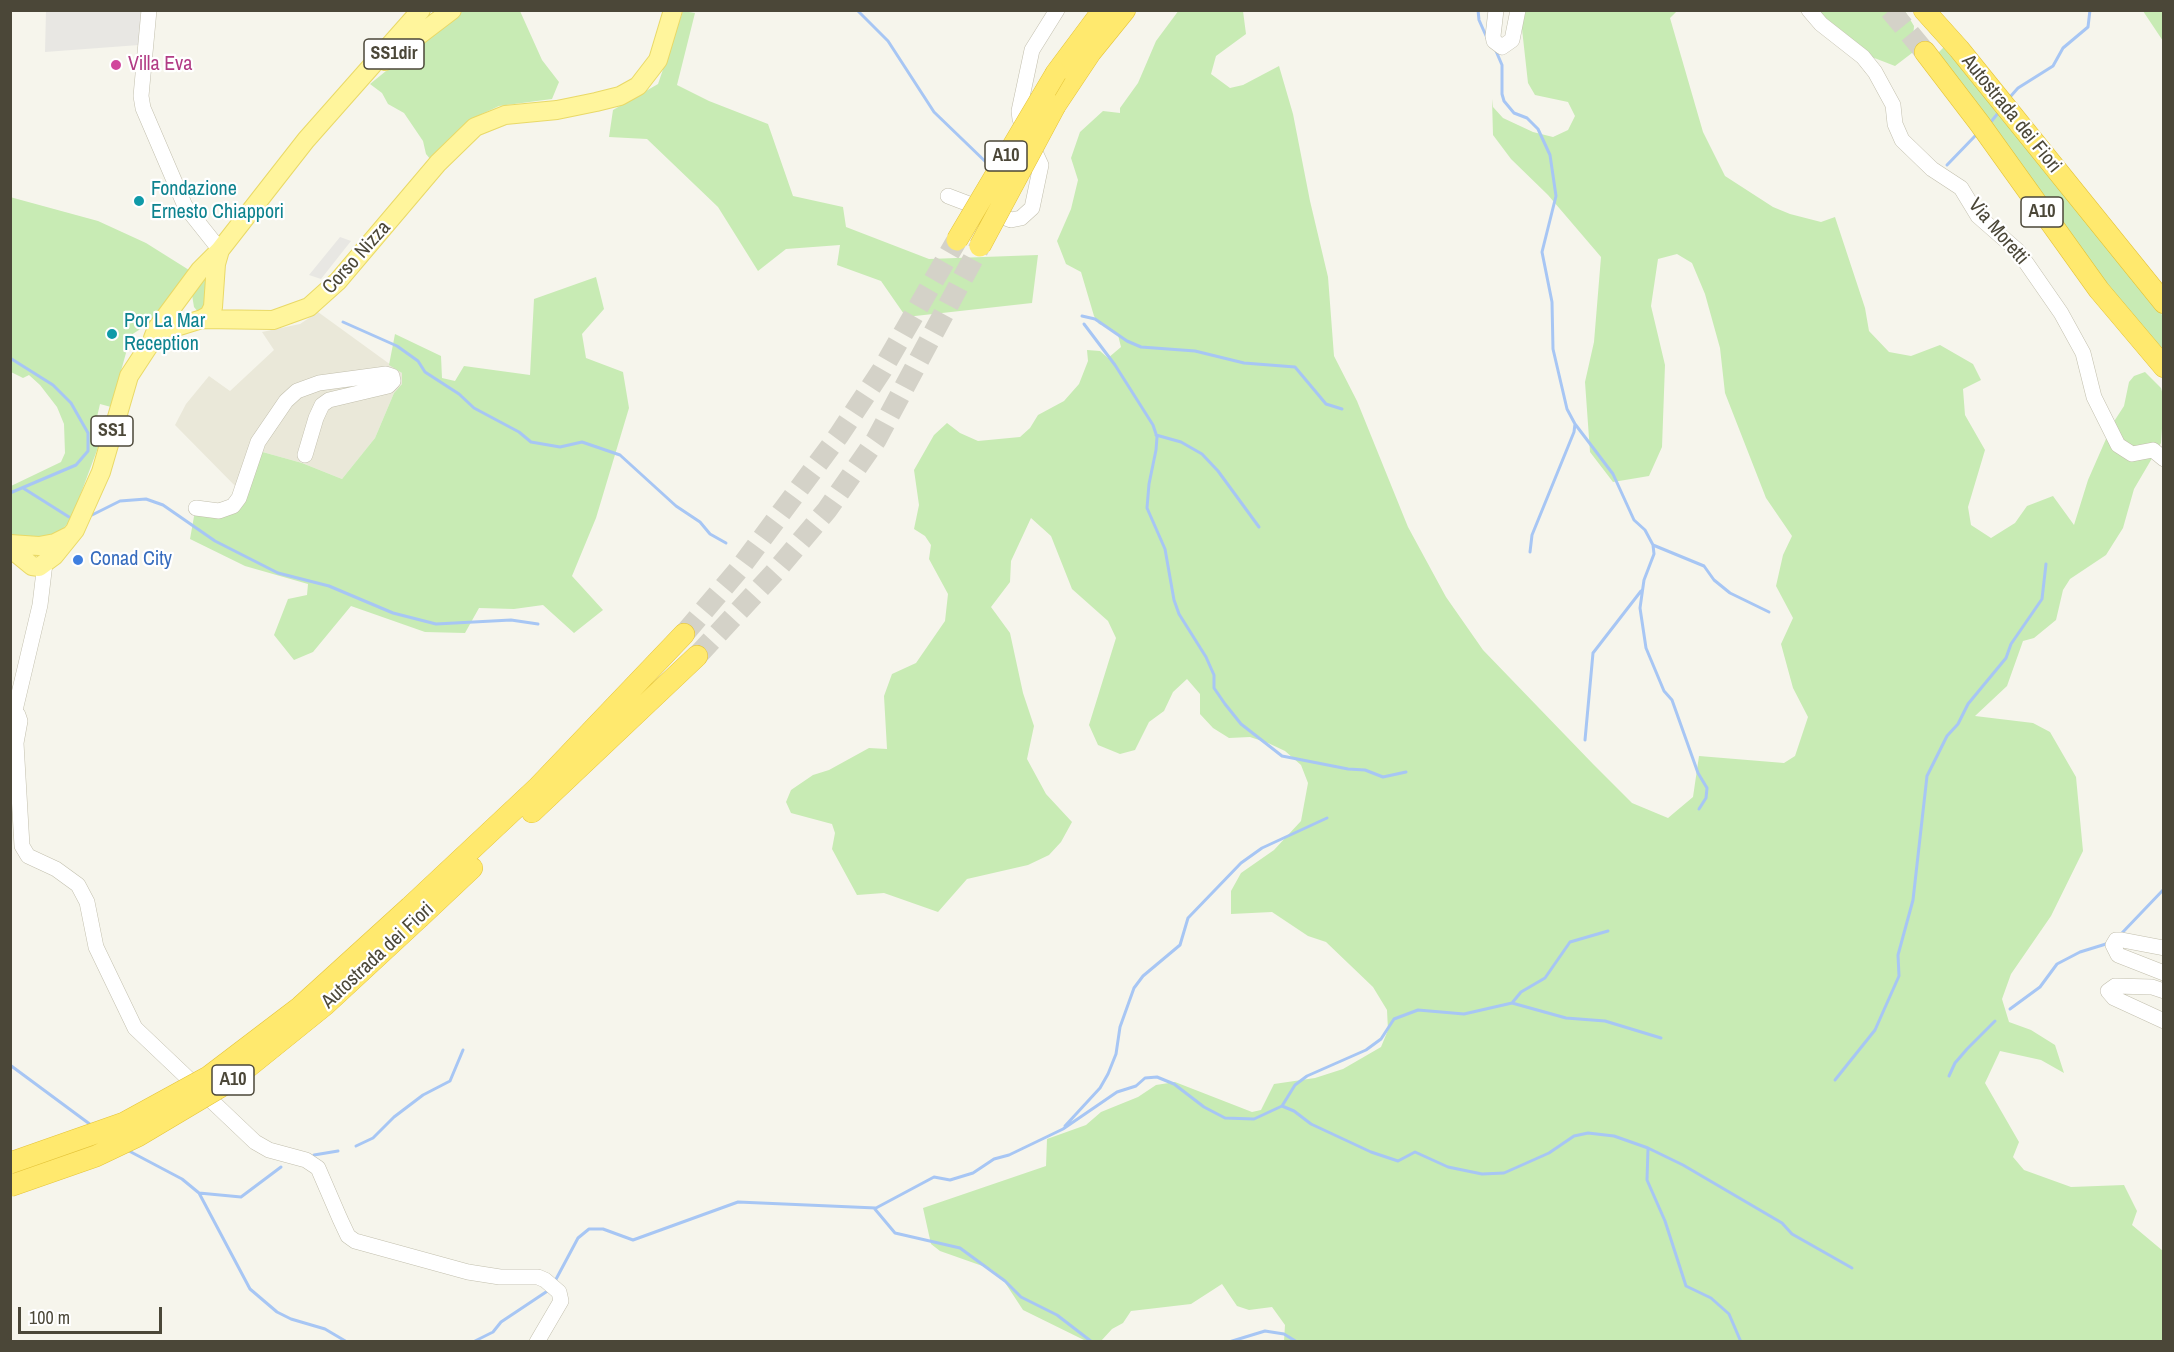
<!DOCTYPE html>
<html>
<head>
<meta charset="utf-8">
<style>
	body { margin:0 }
	#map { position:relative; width:2174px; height:1352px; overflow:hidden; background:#f6f5ec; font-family:"Archivo Narrow",sans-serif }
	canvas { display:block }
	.frame { position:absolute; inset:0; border:12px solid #4b4738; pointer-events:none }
	.scale { position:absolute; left:18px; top:1307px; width:144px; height:27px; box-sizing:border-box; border:3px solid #4b4738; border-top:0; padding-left:8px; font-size:18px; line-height:21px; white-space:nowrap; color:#4b4738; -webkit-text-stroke:4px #fff; paint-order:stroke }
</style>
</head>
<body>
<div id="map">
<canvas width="2174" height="1352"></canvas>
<div class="frame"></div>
<div class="scale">100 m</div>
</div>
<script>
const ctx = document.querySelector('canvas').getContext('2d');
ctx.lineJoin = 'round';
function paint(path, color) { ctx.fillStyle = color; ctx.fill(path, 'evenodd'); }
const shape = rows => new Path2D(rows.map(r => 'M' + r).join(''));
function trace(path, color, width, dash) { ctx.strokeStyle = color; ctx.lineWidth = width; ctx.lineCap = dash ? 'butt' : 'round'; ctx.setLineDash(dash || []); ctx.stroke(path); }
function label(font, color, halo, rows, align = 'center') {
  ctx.font = font + ' "Archivo Narrow",sans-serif'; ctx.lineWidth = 4.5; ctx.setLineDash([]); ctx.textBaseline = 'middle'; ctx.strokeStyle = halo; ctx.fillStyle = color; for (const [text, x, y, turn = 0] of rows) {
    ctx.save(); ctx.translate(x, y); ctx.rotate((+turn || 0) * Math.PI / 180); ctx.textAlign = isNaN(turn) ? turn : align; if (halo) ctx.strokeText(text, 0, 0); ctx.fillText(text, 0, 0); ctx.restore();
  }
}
paint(shape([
	[318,312,402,373,402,384,394,393,375,438,342,479,302,463,259,451,242,493,175,425,186,404,209,376,230,391,274,350,262,332,300,324]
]), '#eae8d9');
paint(shape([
	[461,10,520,11,542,60,559,82,552,99,499,106,482,114,431,160,426,154,423,141,404,113,388,104,382,93,370,84],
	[1179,10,1243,11,1246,34,1216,56,1211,74,1230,88,1243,85,1279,66,1293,114,1310,201,1328,277,1334,356,1357,401,1408,527,1446,597,1483,650,1593,764,1632,803,1668,818,1693,797,1699,756,1784,763,1795,756,1808,717,1793,688,1781,644,1793,618,1776,586,1783,555,1792,536,1766,498,1725,393,1720,348,1705,294,1692,263,1677,254,1658,259,1651,306,1665,365,1662,447,1649,476,1613,482,1590,452,1585,382,1594,342,1601,257,1548,195,1511,159,1493,135,1492,99,1493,107,1503,118,1533,132,1553,137,1568,130,1575,116,1568,102,1535,95,1528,83,1520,11,1677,11,1670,18,1703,132,1725,176,1773,207,1790,214,1821,222,1835,217,1865,308,1869,331,1889,352,1911,356,1940,345,1973,364,1981,380,1963,389,1965,415,1985,450,1968,507,1971,525,1991,538,2015,523,2027,506,2053,496,2074,525,2088,480,2113,423,2124,406,2129,382,2134,376,2145,372,2161,388,2164,399,2161,443,2134,489,2123,528,2106,555,2070,579,2063,590,2056,620,2034,638,2023,641,2007,686,1975,716,2033,723,2050,732,2076,777,2083,851,2051,916,2011,974,2002,999,2009,1022,2031,1030,2055,1045,2064,1073,2041,1060,2000,1051,1985,1083,2019,1142,2013,1157,2024,1170,2071,1187,2124,1185,2137,1211,2132,1225,2163,1251,2163,1341,1284,1341,1285,1325,1272,1307,1249,1310,1237,1306,1222,1284,1191,1304,1131,1311,1123,1323,1112,1329,1101,1341,1086,1341,1023,1310,1002,1278,991,1269,940,1251,931,1244,923,1208,1046,1166,1047,1139,1086,1125,1101,1112,1138,1097,1156,1085,1175,1082,1252,1112,1261,1110,1274,1084,1315,1078,1343,1069,1381,1047,1388,1030,1387,1010,1373,987,1326,942,1308,936,1272,912,1231,914,1231,891,1241,873,1274,850,1301,821,1308,783,1301,765,1285,751,1268,743,1250,737,1229,738,1213,728,1200,714,1200,694,1187,679,1173,692,1164,711,1149,722,1135,750,1120,754,1098,745,1089,725,1116,638,1108,621,1072,589,1051,536,1031,518,1011,561,1010,582,991,607,1010,633,1023,693,1034,726,1027,759,1046,794,1072,822,1061,842,1049,855,1028,865,967,879,938,912,884,893,857,895,832,849,835,833,832,824,791,813,786,802,791,790,813,775,829,770,869,748,887,749,884,696,892,674,916,663,945,621,948,594,929,559,931,545,925,536,914,529,919,505,914,470,934,435,947,423,960,433,978,441,1020,437,1030,428,1038,415,1064,401,1079,384,1088,361,1087,350,1100,351,1108,358,1121,347,1118,335,1108,327,1099,324,1094,316,1081,272,1066,264,1057,241,1071,209,1078,180,1071,158,1080,132,1103,111,1120,113,1120,108,1138,83,1156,41],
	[683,11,695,13,677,85,709,101,768,124,793,196,843,207,846,227,929,259,1038,255,1032,303,906,317,881,281,837,265,840,245,786,249,758,271,718,207,647,139,609,137,613,110,658,84],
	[1812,11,1905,11,1914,26,1912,53,1895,66,1864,54],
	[2143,11,2163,11,2163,41],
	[1944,47,2163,316,2163,354,2129,313,1936,55],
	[10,197,98,221,146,243,189,270,150,323,131,335,111,407,100,404,97,417,103,419,106,426,71,520,59,533,37,538,11,537,11,486,61,462,65,453,64,424,57,407,40,385,29,375,23,378,11,372],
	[207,270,210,301,199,313,194,307,192,295],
	[596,277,604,309,582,334,586,358,623,372,629,408,596,518,572,576,603,610,574,633,543,605,514,609,479,608,465,633,425,632,351,606,313,652,294,660,274,635,288,599,307,595,308,584,245,566,190,539,195,511,226,509,259,451,302,463,342,479,375,438,394,393,402,384,402,373,389,365,395,334,441,356,442,378,455,381,464,366,530,375,534,299]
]), '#c8ebb4');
paint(shape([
	[46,11,142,11,139,45,45,52],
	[340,237,351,241,321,279,309,275]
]), '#e8e7e3');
trace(shape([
	[857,10,888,41,934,112,991,167],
	[1478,10,1479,20,1487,38],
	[1496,51,1502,65,1502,94,1504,101,1514,113,1527,118,1538,129,1550,155,1556,196,1542,252,1552,302,1553,349,1567,409,1575,424,1613,474,1634,520,1645,530,1653,545,1654,554,1644,580,1640,608,1646,648,1664,691,1672,700,1698,773,1707,788,1706,798,1699,809],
	[2010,97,2018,88,2053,66,2063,48,2088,27,2090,10],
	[1990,123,1999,112],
	[1947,165,1976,135],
	[1082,316,1095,319,1127,341,1141,347,1195,351,1244,363,1295,367,1326,404,1342,409],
	[343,322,397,346,418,361,425,372,459,394,474,408,519,432,531,442,560,447,582,442,620,455,676,506,700,522,710,534,726,543],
	[1084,324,1115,365,1153,425,1157,437,1156,450,1149,484,1147,508,1165,549,1174,600,1179,614,1206,657,1214,675,1214,688,1225,704,1241,724,1282,756,1348,769,1365,770,1383,777,1406,772],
	[10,358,53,385,71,403,88,433,88,451,76,465,10,493],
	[1156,435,1181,442,1202,454,1218,471,1259,527],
	[23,488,69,517],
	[92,515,120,501,146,499,163,505,215,541,278,573,329,586,393,613,436,624,511,620,538,624],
	[1653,545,1704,566,1714,580,1730,593,1769,612],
	[1530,552,1532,535,1574,432,1575,424],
	[1585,740,1593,653,1641,591],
	[2121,934,2164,889],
	[1512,1003,1521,992,1545,978,1570,942,1608,931],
	[2010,1009,2040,987,2057,964,2080,952,2106,944],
	[10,1065,91,1125],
	[1949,1076,1955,1063,1967,1049,1995,1021],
	[1835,1080,1875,1030,1899,976,1898,955,1913,900,1927,776,1947,736,1958,724,1968,704,2006,658,2011,644,2042,599,2046,564],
	[1282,1106,1294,1111,1311,1124,1371,1152,1398,1161,1415,1152,1448,1167,1482,1174,1504,1173,1549,1153,1574,1136,1588,1133,1614,1136,1648,1148,1683,1165,1782,1223,1792,1234,1852,1268],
	[1065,1126,1100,1088,1108,1074,1116,1054,1120,1027,1134,988,1143,976,1180,945,1188,918,1241,863,1262,848,1327,818],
	[356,1146,373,1138,394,1117,423,1095,450,1081,463,1050],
	[1648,1149,1647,1180,1665,1221,1686,1286,1711,1298,1729,1314,1741,1342],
	[129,1151,182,1179,199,1193,250,1289,277,1312,291,1319,325,1329,347,1342],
	[314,1155,338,1151],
	[199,1193,241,1197,281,1167],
	[874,1208,895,1233,960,1248,1005,1281,1021,1297,1057,1315,1092,1342],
	[554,1283,578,1238,589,1229,603,1229,633,1240,738,1202,876,1208,934,1177,950,1180,973,1173,994,1159,1009,1155,1063,1129,1117,1092,1136,1086,1145,1078,1157,1077,1174,1084,1204,1107,1225,1118,1254,1119,1282,1106,1295,1085,1307,1076,1366,1050,1381,1039,1394,1019,1418,1010,1464,1014,1512,1003,1566,1018,1605,1021,1661,1038],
	[473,1342,493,1332,501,1322,549,1290],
	[1229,1342,1265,1331,1284,1334,1297,1342]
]), '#a7c6f4', 3);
trace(shape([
	[1890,10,1925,52],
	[684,634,740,568,839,435,882,370,957,240],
	[697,656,775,572,827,510,876,440,980,246]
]), '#d4d2c8', 21, [21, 10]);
const minor = shape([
	[149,10,141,96,143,108,185,206,220,250],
	[1496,10,1493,36,1494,41,1502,47,1512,40,1518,10],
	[1809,10,1821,24,1863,57,1875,72,1893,105,1895,124,1902,140,1932,169,1961,188,1978,216,2018,251,2061,313,2083,353,2094,397,2118,445,2132,454,2153,450,2164,459],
	[948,196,1011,220,1021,218,1032,208,1041,165,1020,119,1019,111,1032,50,1057,10],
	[196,508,219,511,233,506,239,498,258,442,286,401,297,391,319,383,386,374,392,376,393,381,388,386,329,400,322,405,316,418,305,455],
	[13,714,18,715,20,721,16,743,22,846,28,856,56,869,78,885,87,902,96,947,135,1028,255,1142,269,1150,306,1160,318,1168,340,1219,348,1236,355,1241,468,1272,500,1277,538,1277,545,1280,559,1292,561,1301,537,1342],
	[12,723,40,605,45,563],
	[2164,948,2122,940,2116,940,2113,945,2118,955,2164,973],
	[2164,991,2152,987,2115,986,2108,991,2114,998,2164,1021]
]);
const major = shape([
	[385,61,452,10],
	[202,319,209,315,213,307,216,264,220,250],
	[153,338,157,328,200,270,220,250,306,140,421,10],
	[10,544,39,546,55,543,69,536],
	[10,548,32,566,39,567,54,556,75,530,101,472,129,376,150,344,160,335,173,328,202,319,273,320,309,307,338,281,438,163,475,127,505,115,557,110,596,102,620,96,638,86,658,60,673,10]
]);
const highway = shape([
	[1924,10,1959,49,2164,303],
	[1925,52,1980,124,2099,290,2164,367],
	[1056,73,1103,10],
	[1055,106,1091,52,1125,10],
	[532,812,697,656],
	[410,907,537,788,684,634],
	[420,917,472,868]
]);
trace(minor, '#c2bfad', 16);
trace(major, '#e9d967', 20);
trace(highway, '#e4c338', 22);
trace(minor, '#fff', 15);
trace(major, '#fff59c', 18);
trace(highway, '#ffe96e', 21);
const highwayBridge = shape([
	[957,240,1056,73],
	[980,246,1055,106],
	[10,1163,124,1123,208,1077,300,1007,410,907],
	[10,1186,96,1156,138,1136,232,1080,325,1005,420,917]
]);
trace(highwayBridge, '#e4c338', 22, []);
trace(highwayBridge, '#ffe96e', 21);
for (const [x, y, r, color] of [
	[116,65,6,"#d1479c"],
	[139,201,6,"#0f9aa8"],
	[112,334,6,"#0f9aa8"],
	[78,560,6,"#3f7fe0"]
]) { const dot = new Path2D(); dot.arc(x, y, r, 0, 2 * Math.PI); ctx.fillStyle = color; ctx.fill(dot); trace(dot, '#fff', 2); }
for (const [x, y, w] of [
	[394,54,60],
	[1006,156,42],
	[2042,212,42],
	[112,431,42],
	[233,1080,42]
]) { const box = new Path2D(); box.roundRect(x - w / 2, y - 15, w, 30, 4.5); ctx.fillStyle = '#fff'; ctx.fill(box); trace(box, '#4b4738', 1.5); }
label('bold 18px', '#4b4738', null, [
	["SS1dir",394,54],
	["A10",1006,156],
	["A10",2042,212],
	["SS1",112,431],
	["A10",233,1080]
]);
label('20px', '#b23c85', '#fff', [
	["Villa Eva",128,65]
], 'left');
label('20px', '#4b4738', '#fff', [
	["Autostrada dei Fiori",2011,114,51],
	["Via Moretti",1998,232,49],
	["Corso Nizza",357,258,-48],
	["Autostrada dei Fiori",378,956,-43]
]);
label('20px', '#0d838f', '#fff', [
	["Fondazione",151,190],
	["Ernesto Chiappori",151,213],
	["Por La Mar",124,322],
	["Reception",124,345]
], 'left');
label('20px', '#366cbe', '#fff', [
	["Conad City",90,560]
], 'left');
</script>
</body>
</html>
